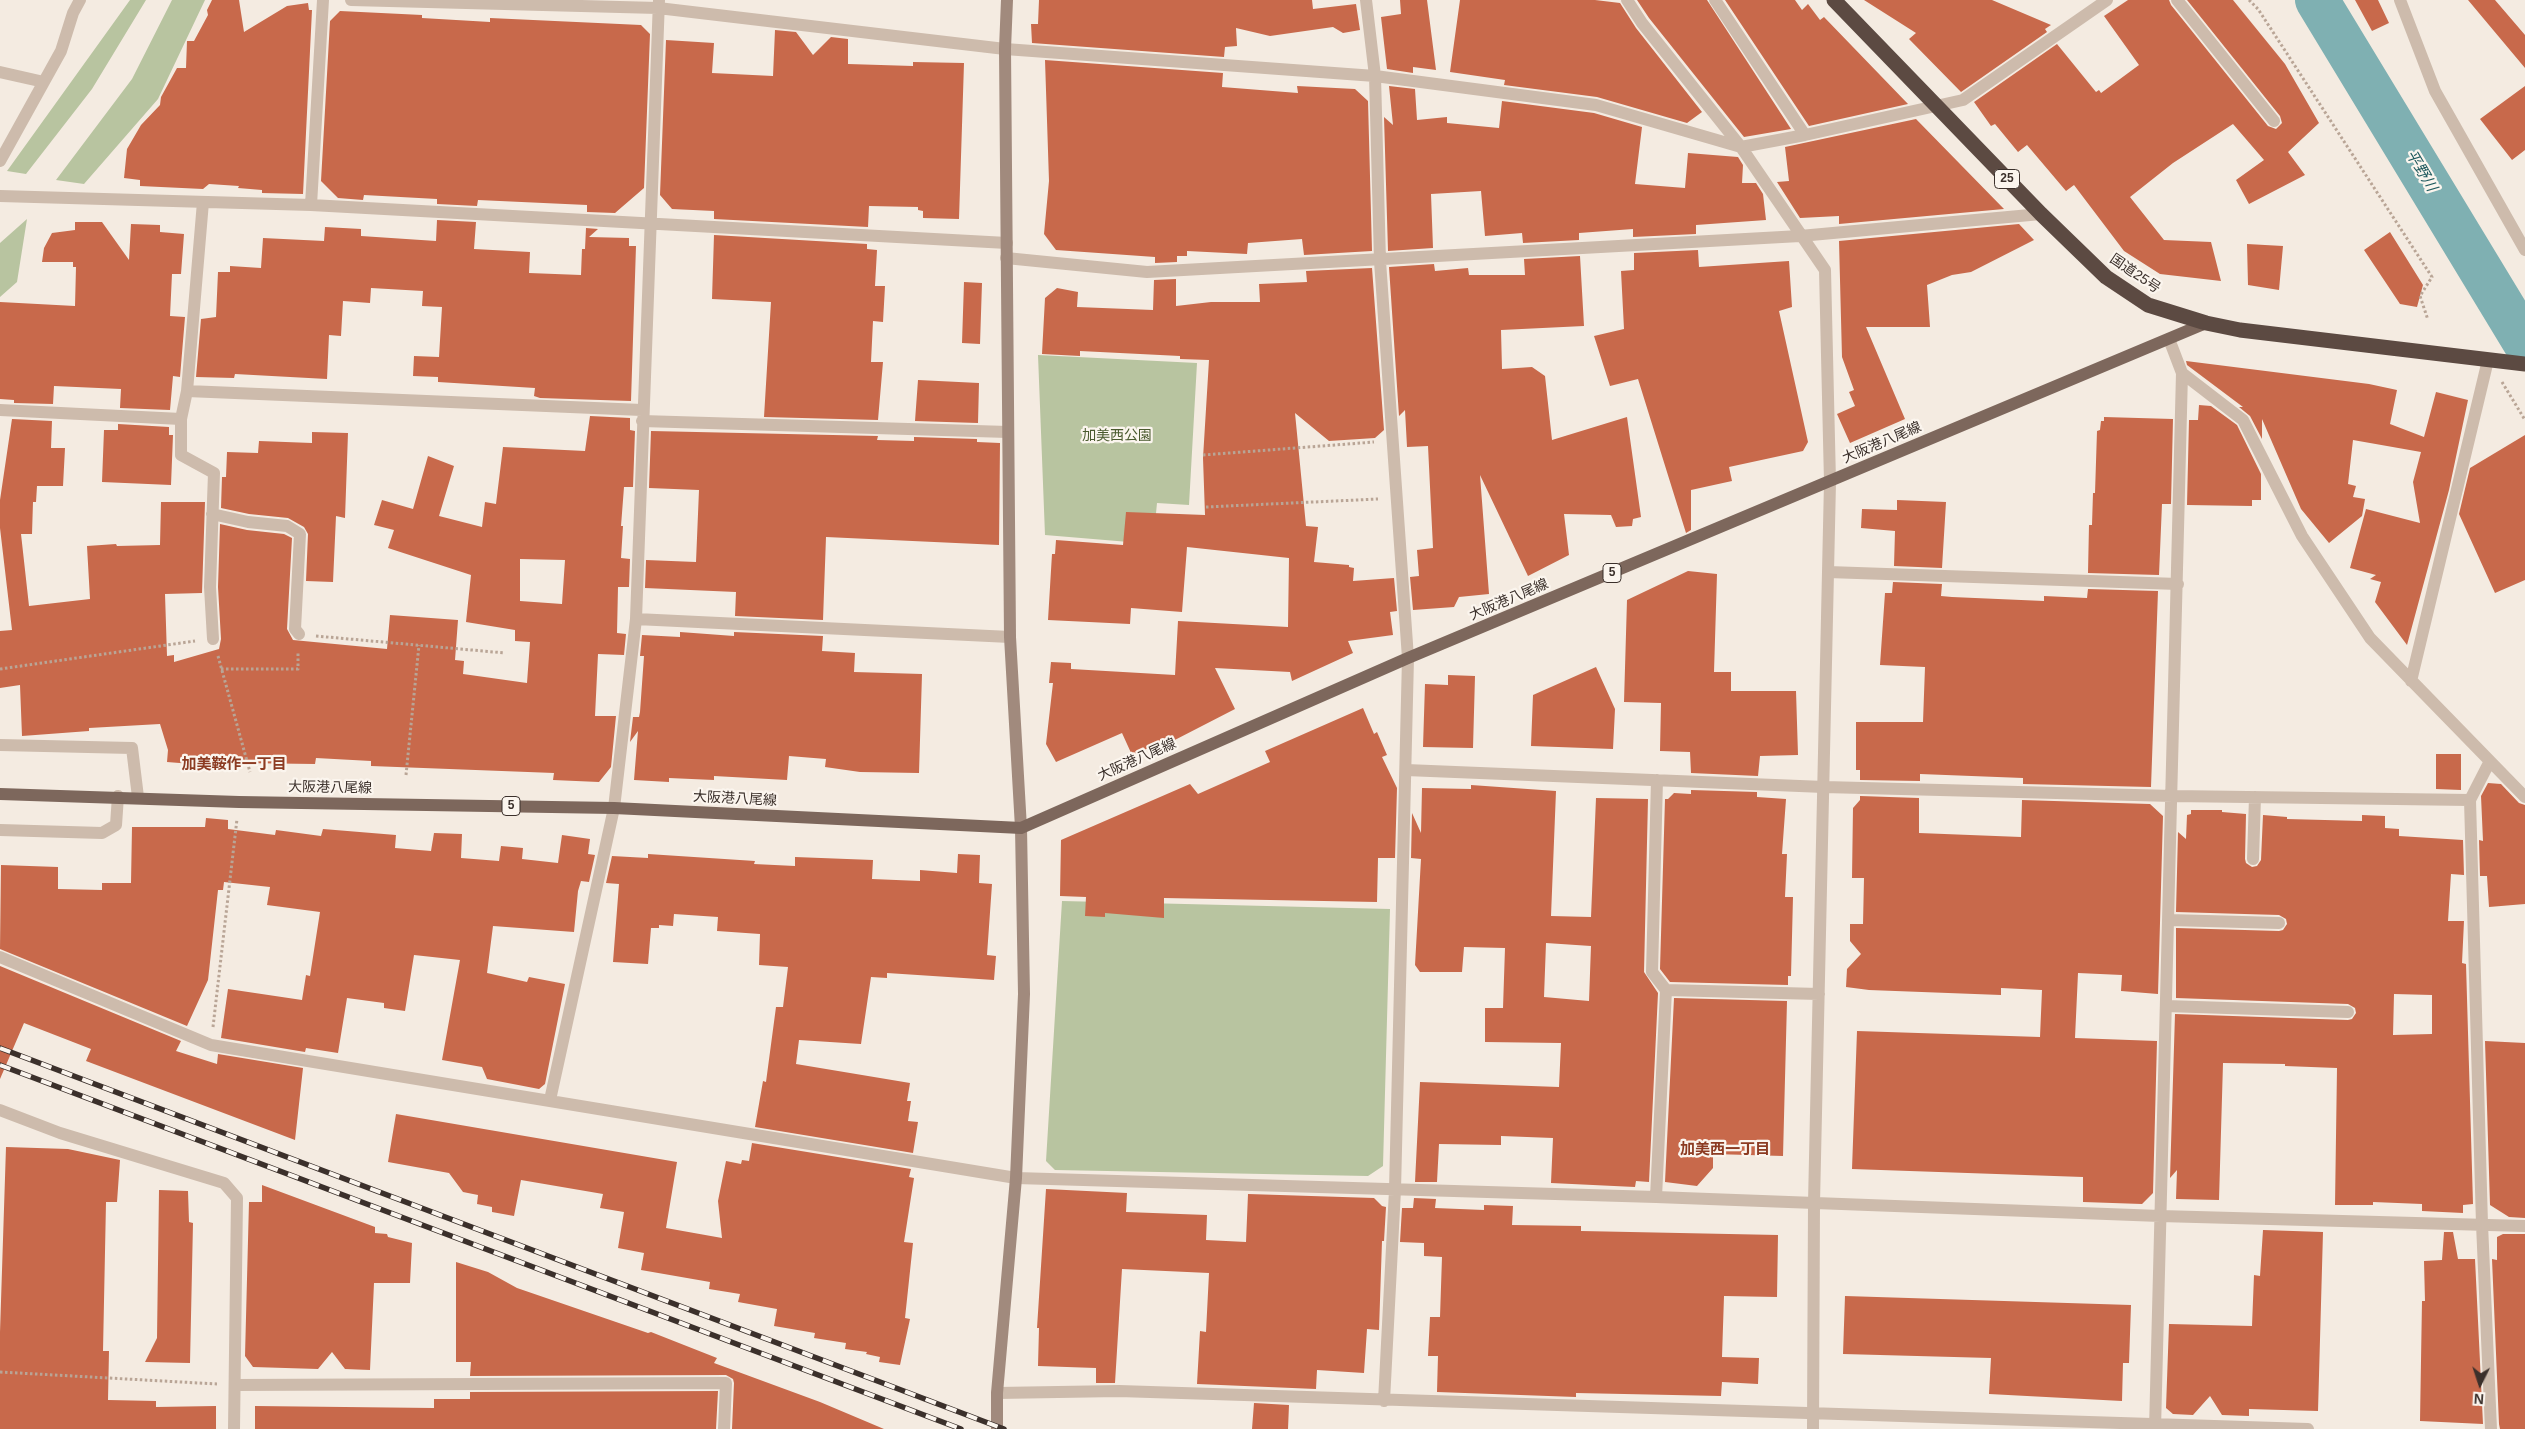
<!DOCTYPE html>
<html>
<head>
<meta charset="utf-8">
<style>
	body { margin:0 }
	#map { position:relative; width:2525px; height:1429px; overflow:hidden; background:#f4ebe1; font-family:Helvetica,sans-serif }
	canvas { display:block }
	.north { position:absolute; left:2455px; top:1359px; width:50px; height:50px; -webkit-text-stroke:4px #fbf5ee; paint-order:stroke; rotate:184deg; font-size:14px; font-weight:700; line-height:20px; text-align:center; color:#3b302b }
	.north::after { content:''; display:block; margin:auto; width:18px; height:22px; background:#3b302b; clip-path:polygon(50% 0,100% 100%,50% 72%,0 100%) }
</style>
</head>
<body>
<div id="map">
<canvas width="2525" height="1429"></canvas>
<div class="north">N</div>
</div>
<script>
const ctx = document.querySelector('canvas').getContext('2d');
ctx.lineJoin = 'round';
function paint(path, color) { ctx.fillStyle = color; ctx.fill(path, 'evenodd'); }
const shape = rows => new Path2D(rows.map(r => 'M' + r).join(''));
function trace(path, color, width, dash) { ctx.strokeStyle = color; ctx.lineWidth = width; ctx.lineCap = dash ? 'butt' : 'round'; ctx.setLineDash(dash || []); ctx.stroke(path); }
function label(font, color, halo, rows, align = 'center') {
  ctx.font = font + ' Helvetica,"Noto Sans JP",sans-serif'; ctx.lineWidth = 4.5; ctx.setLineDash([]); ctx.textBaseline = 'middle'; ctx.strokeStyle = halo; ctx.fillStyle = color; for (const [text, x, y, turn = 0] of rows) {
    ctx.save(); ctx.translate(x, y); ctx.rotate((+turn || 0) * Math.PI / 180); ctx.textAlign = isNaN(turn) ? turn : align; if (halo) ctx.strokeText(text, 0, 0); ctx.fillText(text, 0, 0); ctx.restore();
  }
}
paint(shape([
	[130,0,146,0,92,89,26,174,7,171],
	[172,0,205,0,158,99,84,184,56,180,132,79],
	[27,219,17,282,0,297,0,243],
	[1038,355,1197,363,1189,505,1157,503,1153,544,1045,535],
	[1062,901,1390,909,1383,1166,1368,1176,1055,1170,1046,1161]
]), '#b8c4a0');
trace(shape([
	[2317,0,2525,343]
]), '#7fb0b2', 44);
paint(shape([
	[212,0,239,0,244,32,287,6,308,3,309,10,312,10,303,194,262,193,262,190,238,188,239,186,209,184,203,189,140,186,140,180,124,178,127,149,141,125,160,105,161,97,177,68,186,68,187,41,194,41,208,15,207,10],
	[1039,0,1312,0,1313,9,1356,4,1360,30,1343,33,1333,27,1270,36,1236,28,1237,46,1225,47,1224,57,1032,43,1031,24,1038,24],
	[1400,0,1427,0,1436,70,1413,67,1413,73,1387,69,1381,17,1401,14],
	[1460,0,1595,0,1620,3,1636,28,1702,112,1687,123,1597,97,1504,85,1505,80,1450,72],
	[1637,0,1707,0,1791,129,1744,137,1649,18],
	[1725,0,1795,0,1802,10,1808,4,1820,20,1824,17,1908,104,1809,126],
	[1864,0,1992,0,2051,25,2045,29,2047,32,1961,92,1909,39,1916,33],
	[2128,0,2169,0,2171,5,2268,126,2276,129,2282,123,2280,116,2187,0,2233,0,2285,64,2319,123,2288,152,2305,175,2249,204,2236,180,2264,160,2233,124,2173,163,2130,197,2164,240,2211,242,2221,281,2160,274,2124,251,2074,185,2066,191,2027,145,2018,152,1995,124,1991,126,1974,102,2057,44,2096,92,2099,90,2101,93,2139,65,2104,16],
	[2355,0,2378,0,2389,23,2372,31],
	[2468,0,2495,0,2525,35,2525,68],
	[340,11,422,15,422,18,490,22,490,18,641,25,650,34,644,188,615,213,587,212,587,205,478,200,477,206,437,204,437,199,364,195,363,200,338,198,321,181,330,21],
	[775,30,796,32,813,55,831,37,848,39,848,64,913,66,913,62,964,63,959,219,923,218,923,211,918,210,918,207,869,206,868,227,714,219,714,211,672,209,660,195,666,40,714,43,712,73,773,76],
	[1045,60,1223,73,1222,87,1298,93,1297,86,1355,89,1368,101,1372,251,1304,255,1302,239,1248,243,1247,254,1187,251,1187,256,1177,256,1177,262,1155,263,1155,257,1056,250,1044,234,1049,181],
	[1389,86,1415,89,1417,120,1447,117,1447,123,1499,128,1502,101,1594,113,1642,127,1635,184,1685,188,1688,153,1738,157,1743,165,1742,183,1756,183,1763,194,1766,220,1696,225,1696,234,1633,237,1633,229,1579,233,1579,240,1523,243,1522,233,1485,236,1481,191,1431,194,1433,248,1388,251,1384,117,1393,125],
	[2525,86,2525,150,2512,160,2480,119],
	[1916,119,2004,209,1839,224,1839,216,1800,218,1777,182,1789,181,1785,147],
	[437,220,476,222,474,249,530,252,529,273,581,275,582,249,585,249,586,228,598,229,589,237,629,238,629,246,636,246,631,401,540,398,534,396,535,388,438,382,438,377,413,376,414,356,439,357,442,307,422,306,423,291,371,288,370,303,343,301,341,336,329,335,327,379,235,374,234,378,196,377,201,319,216,317,218,272,230,272,230,266,261,268,263,238,324,241,325,227,361,229,361,236,436,241],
	[75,222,102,222,129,260,131,224,160,225,160,232,184,234,181,274,172,274,170,316,185,317,180,377,173,376,170,410,120,408,121,389,54,386,53,404,14,403,14,400,0,399,0,302,75,306,76,267,73,267,73,262,42,262,44,248,52,233,75,230],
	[2019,224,2034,240,1971,272,1952,275,1927,285,1930,327,1866,327,1905,419,1850,443,1837,414,1855,406,1849,392,1854,390,1842,357,1839,241],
	[2390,232,2423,285,2417,307,2400,304,2364,250],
	[714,235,867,244,867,249,877,250,875,286,885,286,883,322,873,321,871,362,883,362,878,420,764,417,771,302,712,299],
	[2247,244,2283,246,2279,290,2248,285],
	[1698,250,1699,267,1789,261,1792,307,1779,311,1808,442,1803,451,1729,467,1732,481,1691,490,1691,530,1686,533,1638,379,1610,386,1594,336,1624,329,1621,271,1634,270,1634,253],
	[1580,256,1584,326,1501,330,1502,369,1532,367,1545,376,1552,440,1627,417,1641,517,1633,519,1632,526,1616,527,1611,515,1564,514,1569,555,1528,576,1480,475,1489,594,1459,597,1454,607,1413,610,1410,577,1419,576,1417,550,1433,548,1428,446,1407,447,1405,410,1399,416,1389,267,1434,264,1435,271,1468,268,1469,275,1525,275,1524,259],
	[1372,268,1384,430,1375,438,1329,441,1295,413,1306,526,1318,527,1314,562,1349,565,1349,567,1354,568,1353,581,1394,578,1397,611,1390,612,1393,635,1348,641,1353,653,1292,681,1290,672,1215,668,1235,709,1167,744,1165,741,1132,755,1122,733,1056,762,1046,744,1053,683,1049,683,1051,662,1071,663,1071,669,1175,675,1178,621,1288,627,1289,558,1187,547,1182,612,1131,608,1130,624,1048,620,1052,554,1055,554,1056,540,1123,545,1126,512,1205,515,1203,458,1209,360,1180,359,1180,356,1080,351,1080,356,1042,354,1045,298,1057,288,1078,292,1077,307,1153,310,1154,280,1176,279,1176,306,1211,302,1260,302,1259,284,1307,282,1306,271],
	[964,282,982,283,980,344,962,343],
	[2186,361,2369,384,2397,390,2390,424,2424,437,2436,392,2468,400,2449,490,2407,645,2375,602,2381,582,2370,579,2376,575,2350,568,2366,509,2420,523,2413,482,2421,452,2353,440,2348,484,2356,486,2353,497,2365,499,2362,516,2329,543,2301,509,2262,419,2262,439,2250,416,2239,407,2243,407,2187,365],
	[918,380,979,383,978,423,915,421],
	[2199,405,2211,406,2237,425,2261,474,2261,500,2252,500,2252,506,2187,505,2189,420,2198,420],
	[590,416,630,418,630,430,635,431,633,487,624,487,621,526,623,526,621,558,630,559,629,587,618,587,617,633,626,634,624,655,598,654,595,716,616,716,611,767,599,782,553,780,554,773,371,766,371,761,316,758,315,764,238,763,192,766,192,764,167,762,168,750,160,724,89,728,89,731,22,736,20,685,0,688,0,631,12,630,0,528,0,500,12,419,52,421,51,448,65,448,63,486,37,486,36,502,33,502,32,534,21,534,29,606,90,599,87,546,116,544,117,546,160,545,161,502,205,502,202,593,165,594,167,656,174,655,174,662,219,649,221,639,218,587,220,524,247,530,284,534,292,538,287,629,293,640,387,649,390,615,458,620,455,660,464,661,463,674,527,683,530,642,515,641,515,630,466,622,471,575,388,548,394,530,374,525,382,500,413,509,428,456,454,466,439,516,482,527,485,502,496,504,503,447,585,451],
	[520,559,565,560,562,604,520,601],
	[2104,417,2173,419,2171,504,2162,504,2159,575,2088,573,2089,525,2092,525,2093,493,2095,493,2097,431,2100,430,2101,421,2104,421],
	[118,424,169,427,169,435,173,435,171,485,102,482,104,430,118,430],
	[651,431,878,436,877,440,914,441,914,437,977,439,977,442,1000,443,999,545,826,537,823,620,735,616,736,592,645,588,646,560,696,562,699,490,649,488],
	[312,432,348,433,345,518,336,516,333,582,306,581,308,534,304,527,288,518,249,514,221,508,222,477,226,477,227,452,258,453,259,441,312,443],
	[2525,435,2525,580,2495,593,2459,514,2470,468],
	[1897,500,1946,502,1942,568,1894,566,1895,531,1861,528,1862,509,1897,510],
	[1688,571,1717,574,1714,672,1731,672,1731,691,1796,691,1798,755,1760,756,1758,776,1691,773,1690,752,1660,751,1661,703,1624,702,1627,600],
	[1893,582,1942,584,1941,596,1952,597,2044,601,2044,596,2087,598,2088,589,2158,591,2151,787,2023,784,2023,778,1920,774,1920,781,1860,780,1860,770,1856,770,1856,722,1923,722,1925,667,1880,665,1885,593,1892,593],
	[680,632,734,636,734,632,823,636,822,651,855,653,854,672,922,674,919,773,860,772,825,767,826,759,789,756,787,780,714,776,714,780,669,778,669,782,634,780,638,731,630,742,633,717,639,717,640,712,644,656,640,656,642,635,680,637],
	[1596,667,1615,709,1613,749,1531,746,1533,695],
	[1448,675,1475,676,1473,748,1423,747,1425,684,1448,685],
	[1363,708,1374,734,1377,732,1387,755,1382,757,1397,788,1395,858,1378,858,1377,902,1164,898,1164,918,1105,913,1105,917,1085,916,1086,897,1060,896,1061,840,1190,784,1198,794,1270,762,1265,751],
	[2436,754,2461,754,2461,790,2436,789],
	[2488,783,2501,784,2519,803,2525,805,2525,904,2489,907,2487,876,2480,876,2479,840,2483,841,2481,796],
	[1471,785,1556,791,1551,916,1591,917,1596,798,1648,799,1644,972,1658,993,1649,1182,1636,1181,1635,1187,1551,1183,1553,1138,1501,1136,1501,1145,1439,1144,1437,1182,1415,1182,1420,1082,1559,1087,1561,1043,1485,1042,1485,1008,1503,1008,1505,948,1464,947,1462,972,1420,972,1415,965,1421,859,1411,858,1412,813,1421,833,1422,788,1471,789],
	[1546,943,1591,946,1589,1001,1544,997],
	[1691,790,1757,792,1757,797,1786,799,1782,854,1787,854,1785,897,1793,897,1791,976,1788,976,1788,985,1670,982,1660,969,1665,799,1668,799,1674,793,1691,794],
	[1860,796,1919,798,1919,833,2021,837,2022,800,2150,804,2163,816,2158,994,2121,991,2122,975,2078,973,2075,1038,2157,1041,2153,1193,2142,1204,2083,1202,2083,1177,1852,1169,1857,1031,2040,1037,2042,990,2001,988,2001,995,1869,990,1846,987,1847,969,1861,954,1850,941,1850,924,1863,924,1864,878,1852,878,1853,808,1860,800],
	[2191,810,2222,810,2222,812,2246,814,2245,859,2246,863,2252,867,2257,866,2261,860,2263,815,2287,817,2287,819,2362,821,2362,815,2385,816,2385,828,2399,829,2399,836,2463,840,2464,875,2451,874,2448,921,2464,921,2462,963,2466,964,2473,1204,2463,1205,2463,1213,2422,1211,2422,1204,2373,1202,2373,1205,2335,1205,2337,1068,2285,1066,2285,1064,2223,1063,2219,1200,2176,1199,2177,1170,2170,1178,2175,1014,2348,1020,2352,1019,2356,1013,2355,1008,2348,1004,2176,998,2176,928,2279,931,2283,930,2287,924,2286,919,2279,915,2176,912,2178,832,2186,839,2187,815,2191,814],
	[2394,994,2432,995,2432,1034,2393,1035],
	[206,818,228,820,228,829,275,835,276,830,321,836,323,829,396,835,395,848,431,851,434,833,462,834,461,858,499,861,501,846,523,848,522,859,558,863,562,835,590,839,588,854,595,855,589,882,581,881,578,891,574,932,493,926,487,973,527,982,529,977,565,984,545,1084,539,1089,487,1079,482,1067,442,1060,460,960,414,955,405,1011,384,1008,384,1003,347,998,338,1053,306,1048,305,1052,221,1038,228,989,302,1000,306,975,310,976,320,912,267,905,270,887,224,882,223,890,218,890,208,980,187,1026,0,949,1,865,58,867,58,889,102,890,102,883,131,883,132,827,205,827],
	[648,854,755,861,754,864,795,866,795,857,873,860,872,879,920,881,920,870,957,873,958,854,980,855,979,883,992,884,987,955,996,956,994,980,887,973,887,978,871,977,861,1044,799,1040,796,1064,910,1083,907,1101,911,1101,908,1121,918,1122,913,1153,755,1127,763,1081,766,1082,776,1007,783,1007,788,967,759,965,760,934,717,931,718,917,674,914,673,926,659,925,659,928,651,928,648,964,613,962,619,884,606,883,612,856,648,858],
	[0,966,181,1041,176,1051,217,1064,218,1054,303,1068,295,1140,86,1061,91,1049,24,1023,0,1079],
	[1674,998,1787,1001,1783,1156,1713,1154,1713,1168,1697,1186,1665,1182],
	[2485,1041,2525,1043,2525,1218,2509,1217,2490,1205],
	[396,1114,677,1162,666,1228,722,1238,718,1201,726,1161,741,1164,742,1160,749,1161,752,1143,911,1169,909,1177,914,1178,904,1242,913,1243,905,1318,910,1319,900,1365,879,1362,880,1357,866,1354,867,1352,845,1349,846,1343,814,1338,815,1333,774,1326,777,1309,738,1302,740,1294,709,1289,710,1282,641,1270,644,1253,618,1248,624,1212,600,1208,603,1194,521,1180,514,1216,492,1212,492,1207,477,1204,478,1195,463,1192,449,1173,388,1162],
	[6,1147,68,1149,120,1160,117,1202,106,1202,103,1351,109,1351,108,1400,156,1401,156,1407,216,1406,216,1429,0,1429,0,1332],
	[262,1185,375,1227,375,1233,387,1234,388,1237,412,1243,410,1283,374,1283,370,1370,345,1369,332,1352,318,1369,253,1367,245,1356,249,1202,262,1202],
	[1046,1189,1127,1193,1126,1212,1207,1215,1206,1240,1246,1242,1248,1194,1374,1198,1382,1206,1386,1207,1384,1241,1382,1241,1379,1330,1367,1329,1364,1373,1317,1370,1316,1389,1197,1384,1200,1331,1206,1332,1209,1273,1122,1269,1115,1383,1096,1383,1096,1368,1038,1366,1039,1328,1037,1328],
	[159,1190,188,1191,189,1222,193,1223,190,1363,145,1362,157,1338],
	[1414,1198,1436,1199,1435,1208,1484,1210,1484,1205,1513,1206,1512,1225,1581,1226,1581,1231,1778,1235,1777,1297,1724,1296,1722,1357,1759,1358,1758,1384,1722,1382,1721,1396,1576,1393,1576,1397,1437,1392,1438,1356,1428,1356,1430,1317,1440,1317,1442,1257,1424,1256,1424,1243,1400,1242,1402,1208,1413,1208],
	[2263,1230,2323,1232,2318,1411,2249,1409,2249,1416,2222,1415,2210,1396,2193,1415,2173,1414,2166,1408,2169,1324,2252,1326,2254,1275,2260,1276],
	[2444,1232,2453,1232,2458,1259,2475,1259,2483,1424,2420,1421,2422,1301,2425,1301,2424,1261,2442,1260],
	[2503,1234,2525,1234,2525,1429,2500,1429,2499,1424,2492,1259,2497,1260,2497,1237],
	[456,1262,488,1272,517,1288,648,1333,651,1332,717,1358,714,1363,820,1402,884,1429,732,1429,734,1383,733,1379,726,1375,470,1376,471,1362,456,1362],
	[1845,1296,2131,1305,2129,1363,2123,1363,2122,1401,1989,1394,1991,1358,1843,1354],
	[718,1391,716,1429,255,1429,255,1406,434,1408,434,1399,470,1399,470,1392],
	[1254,1403,1289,1405,1288,1429,1252,1429]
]), '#c8694b');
trace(shape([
	[2249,0,2258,9,2432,277,2420,296,2428,320],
	[2502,382,2525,420],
	[1203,455,1374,442],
	[1206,507,1378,499],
	[316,636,505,653],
	[218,656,250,772],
	[0,669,195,641],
	[221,669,298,669,298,651],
	[406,775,419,645],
	[213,1027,237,819],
	[0,1372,217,1384]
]), '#b9a596', 3, [2.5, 2.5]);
trace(shape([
	[351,0,658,8,1005,49,1375,76,1596,105,1741,147,1805,135,1963,100,2107,0],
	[1366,0,1375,76,1380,261,1408,658,1395,1190,1384,1401],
	[1627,0,1642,23,1741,147,1825,270,1830,482,1814,1203,1813,1429],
	[1715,0,1805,135],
	[2177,0,2274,121],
	[2400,0,2435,91,2525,250],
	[0,72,44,82],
	[0,161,61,51,73,13,80,0],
	[0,196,311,205,1007,243],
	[203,202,187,391,181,419,181,455,214,473,210,587,213,639],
	[311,205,323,0],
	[1006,258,1147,272,1800,236,2041,214],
	[2182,373,2243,420,2302,536,2370,638,2525,797],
	[187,391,642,410],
	[0,410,181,419],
	[642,421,1008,432],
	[212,514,248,522,287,526,300,534,295,629,299,634],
	[1828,572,2178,584],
	[636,619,1010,637],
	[2411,681,2488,360],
	[0,745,132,748,138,797],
	[2490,761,2470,800,2482,1224,2491,1429],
	[1406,770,1824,787,2173,796,2470,800],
	[0,830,102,833,116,825,118,796],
	[2253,859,2255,797],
	[2169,920,2279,923],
	[0,957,211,1045,1016,1178,1656,1197,2160,1216,2525,1226],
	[1666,990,1819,994],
	[2166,1006,2348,1012],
	[550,1100,614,808,636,619,659,0],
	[0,1110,60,1133,224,1183,237,1198,234,1429],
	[1656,1197,1666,990,1652,972,1657,780],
	[235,1385,726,1383,724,1429],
	[997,1393,1119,1391,2308,1429],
	[2155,1429,2182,373,2169,339]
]), '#cdbbac', 12);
trace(shape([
	[997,1429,997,1393,1016,1178,1024,994,1021,828,1010,637,1005,49,1007,0]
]), '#a18a7d', 12);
trace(shape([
	[0,794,239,802,614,808,1021,828,1408,658,2206,323]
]), '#7d675c', 12);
trace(shape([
	[1834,0,2041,214,2106,277,2148,305,2206,323,2240,330,2525,364]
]), '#5c4a42', 15);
const rail = shape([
	[0,1048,1004,1429],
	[0,1065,961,1429]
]);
trace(rail, '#3b302b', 5.5);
trace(rail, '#fbf5ee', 4, [11]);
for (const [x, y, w] of [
	[2007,179,25],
	[1612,573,18],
	[511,806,18]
]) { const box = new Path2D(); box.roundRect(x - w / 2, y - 9.5, w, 19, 4); ctx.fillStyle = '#fbf5ee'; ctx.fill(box); trace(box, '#3b302b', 1); }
label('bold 12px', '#3b302b', null, [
	["25",2007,179],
	["5",1612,573],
	["5",511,806]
]);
label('14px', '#3b302b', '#fbf5ee', [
	["国道25号",2135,274,34],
	["大阪港八尾線",1882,443,-23],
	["大阪港八尾線",1509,600,-23],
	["大阪港八尾線",1137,760,-24],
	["大阪港八尾線",330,788,1],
	["大阪港八尾線",735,799,3]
]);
label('14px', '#4a5a2e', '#fbf5ee', [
	["加美西公園",1117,436]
]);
label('italic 15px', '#1f5a5e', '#fbf5ee', [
	["平野川",2421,171,59]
]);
label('bold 15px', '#8c3b22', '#fbf5ee', [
	["加美鞍作一丁目",234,765],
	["加美西一丁目",1725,1150]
]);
</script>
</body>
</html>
